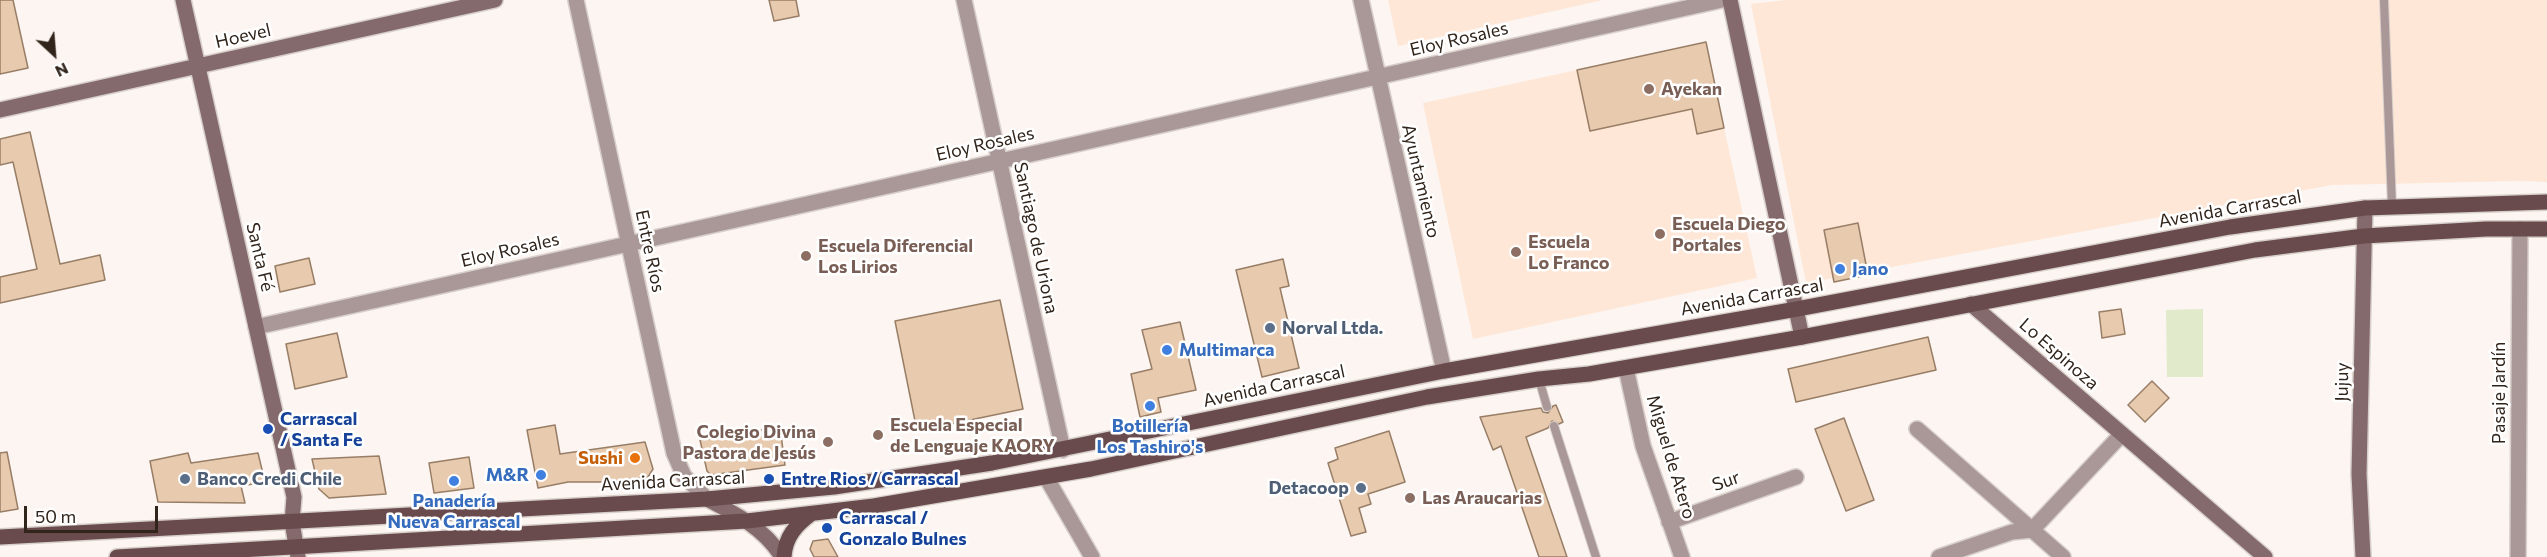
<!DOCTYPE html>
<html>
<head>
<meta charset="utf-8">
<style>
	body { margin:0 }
	#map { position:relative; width:2547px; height:557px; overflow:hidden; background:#fcf5f1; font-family:Commissioner,sans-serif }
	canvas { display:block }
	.north { position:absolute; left:24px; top:24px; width:60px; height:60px; -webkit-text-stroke:4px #fff; paint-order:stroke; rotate:154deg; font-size:16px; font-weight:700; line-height:24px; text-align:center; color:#30241b }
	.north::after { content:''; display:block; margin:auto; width:21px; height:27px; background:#30241b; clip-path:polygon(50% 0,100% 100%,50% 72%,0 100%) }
	.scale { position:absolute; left:24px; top:506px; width:134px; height:27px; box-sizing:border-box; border:3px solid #30241b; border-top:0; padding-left:8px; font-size:18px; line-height:21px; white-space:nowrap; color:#30241b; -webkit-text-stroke:4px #fff; paint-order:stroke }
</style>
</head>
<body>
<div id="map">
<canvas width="2547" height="557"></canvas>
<div class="north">N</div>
<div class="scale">50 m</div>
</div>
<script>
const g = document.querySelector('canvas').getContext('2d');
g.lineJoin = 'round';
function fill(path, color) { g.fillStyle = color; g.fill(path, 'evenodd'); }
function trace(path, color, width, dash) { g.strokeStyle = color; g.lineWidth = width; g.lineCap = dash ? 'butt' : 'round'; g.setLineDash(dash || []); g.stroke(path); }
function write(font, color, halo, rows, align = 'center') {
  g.font = font + ' Commissioner,sans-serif'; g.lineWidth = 5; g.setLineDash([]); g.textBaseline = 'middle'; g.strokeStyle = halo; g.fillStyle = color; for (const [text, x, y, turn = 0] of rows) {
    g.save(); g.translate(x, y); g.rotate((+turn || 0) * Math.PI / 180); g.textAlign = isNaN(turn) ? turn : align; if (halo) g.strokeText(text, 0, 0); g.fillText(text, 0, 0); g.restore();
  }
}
fill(new Path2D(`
	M1388,0h215l-205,46z
	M1786,0h761v182l-28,-1 -187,4 -526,98 -55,-279z
	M1577,70l13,61 102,-22 5,25 27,-6 33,150 -284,61 -50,-236z`), '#fee7d6');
fill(new Path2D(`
	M2203,309v68h-36l-1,-67z`), '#e1eacb');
const building = new Path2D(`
	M0,0h13l15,68 -28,6z
	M769,0h27l3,16 -25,5z
	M1706,42l18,86 -27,6 -5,-25 -102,22 -13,-61z
	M30,132l30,132 40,-9 5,25 -105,23v-26l37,-8 -24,-107 -13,3v-26z
	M1858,223l10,52 -34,7 -10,-52z
	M309,258l6,26 -35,8 -5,-26z
	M1283,259l6,27 -9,2 19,80 -37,9 -26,-107z
	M1000,300l23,109 -106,22 -22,-110z
	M2121,309l4,25 -23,4 -3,-26z
	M1180,322l16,68 -38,8 3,14 -21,5 -9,-43 21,-5 -10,-39z
	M337,333l10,44 -52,12 -9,-45z
	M1928,337l8,33 -140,32 -8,-33z
	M2152,381l17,17 -24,24 -17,-17z
	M1556,405l7,17 -4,2 -7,-3 -4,7 -22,9 41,120h-28l-38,-111 -8,4 -13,-33 61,-9 2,4 5,1 5,-7z
	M1844,418l30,82 -28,11 -31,-82z
	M555,425l5,29 85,-12 8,27 -5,8 -41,5h-39l-30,6 -11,-58z
	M780,427l5,38 -74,10 -4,-4 -7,-31z
	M1389,431l16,51 -37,12 3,10 -12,4 7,24 -15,4 -23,-73 10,-4 -3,-11z
	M7,452l11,57 -18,3v-59z
	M188,453l3,10 67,-10 7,29 -24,4 4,17 -87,-1 -8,-41z
	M379,456l7,38 -57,4 -10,-9 -7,-30z
	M469,457l5,31 -40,5 -5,-30z
	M828,539l10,18h-24l-4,-8 3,-8z`);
fill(building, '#e8caaf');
trace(building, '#987e66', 1.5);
const lane = new Path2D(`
	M2384,0l8,206
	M1539,379l8,28
	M1554,426l42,131`);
const street = new Path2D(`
	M576,0l98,453 10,23 23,23
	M964,0l99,450
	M1361,0l83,371
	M256,327l1466,-327
	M1626,368l17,78 39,111
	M1917,429l146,128
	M1046,477l46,80
	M1669,522l127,-45
	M1939,557l73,-25 20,-2 90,-96
	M2518,557l2,-328`);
const secondary = new Path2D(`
	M183,0l111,497 -2,25 6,35
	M1730,0l72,337
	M0,110l495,-110
	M1971,304l294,253
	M707,499c29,15 57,29 75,58
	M2363,557l-4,-83 6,-266`);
const primary = new Path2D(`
	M0,537l707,-38 127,-12 158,-24 452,-92 353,-62 433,-82 135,-19 182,-6
	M117,557l630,-36 127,-15 217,-37 336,-72 112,-18 50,-5 213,-37 453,-87 109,-14 122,-7h61
	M784,557c1,-20 12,-32 27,-43`);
trace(lane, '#d7cfca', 10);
trace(street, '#d7cfca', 18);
trace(secondary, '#d7cfca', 18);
trace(primary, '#d7cfca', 18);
trace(lane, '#aa9798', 8);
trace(street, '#aa9798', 15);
trace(secondary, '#846a6c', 15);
trace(primary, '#694b4d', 15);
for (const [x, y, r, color] of [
	[1649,89,6,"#8d6e63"],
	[1660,234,6,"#8d6e63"],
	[1516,252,6,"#8d6e63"],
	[806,256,6,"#8d6e63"],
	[1840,269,6,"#3f7fe0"],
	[1270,328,6,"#5c6f8a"],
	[1167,350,6,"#3f7fe0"],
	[1150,406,6,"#3f7fe0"],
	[268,429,6,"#1a4fb4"],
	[878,435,6,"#8d6e63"],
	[828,442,6,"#8d6e63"],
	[635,458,6,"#e8710a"],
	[541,475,6,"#3f7fe0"],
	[185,479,6,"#5c6f8a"],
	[769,479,6,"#1a4fb4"],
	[454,481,6,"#3f7fe0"],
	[1361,488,6,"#5c6f8a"],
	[1410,498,6,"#8d6e63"],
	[827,528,6,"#1a4fb4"]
]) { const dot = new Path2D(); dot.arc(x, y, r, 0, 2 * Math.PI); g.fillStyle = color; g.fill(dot); trace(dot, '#fff', 2); }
write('18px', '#30241b', '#fff', [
	["Hoevel",243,36,-13],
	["Eloy Rosales",1459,39,-13],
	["Eloy Rosales",985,144,-13],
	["Ayuntamiento",1421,181,77],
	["Avenida Carrascal",2230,209,-10],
	["Santiago de Uriona",1036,238,78],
	["Eloy Rosales",510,250,-13],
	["Entre Ríos",650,251,78],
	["Santa Fé",260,257,77],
	["Avenida Carrascal",1752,297,-10],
	["Lo Espinoza",2059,354,41],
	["Jujuy",2342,382,-89],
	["Avenida Carrascal",1274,386,-12],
	["Pasaje Jardín",2499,393,-90],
	["Miguel de Atero",1671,457,73],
	["Avenida Carrascal",673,481,-3],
	["Sur",1726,481,-19]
]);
write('bold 18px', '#785e54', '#fff', [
	["Ayekan",1661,89],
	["Escuela Diego",1672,224],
	["Portales",1672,245],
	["Escuela",1528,242],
	["Lo Franco",1528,263],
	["Escuela Diferencial",818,246],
	["Los Lirios",818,267],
	["Escuela Especial",890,425],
	["de Lenguaje KAORY",890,446],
	["Colegio Divina",816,432,"right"],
	["Pastora de Jesús",816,453,"right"],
	["Las Araucarias",1422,498]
], 'left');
write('bold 18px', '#366cbe', '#fff', [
	["Jano",1852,269],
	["Multimarca",1179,350],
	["Botillería",1150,426,"center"],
	["Los Tashiro's",1150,447,"center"],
	["M&R",529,475,"right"],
	["Panadería",454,501,"center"],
	["Nueva Carrascal",454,522,"center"]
], 'left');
write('bold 18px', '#4e5e75', '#fff', [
	["Norval Ltda.",1282,328],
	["Banco Credi Chile",197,479],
	["Detacoop",1349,488,"right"]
], 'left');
write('bold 18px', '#164399', '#fff', [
	["Carrascal",280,419],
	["/ Santa Fe",280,440],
	["Entre Rios / Carrascal",781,479],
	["Carrascal /",839,518],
	["Gonzalo Bulnes",839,539]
], 'left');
write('bold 18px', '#c56008', '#fff', [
	["Sushi",623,458]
], 'right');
</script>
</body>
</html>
